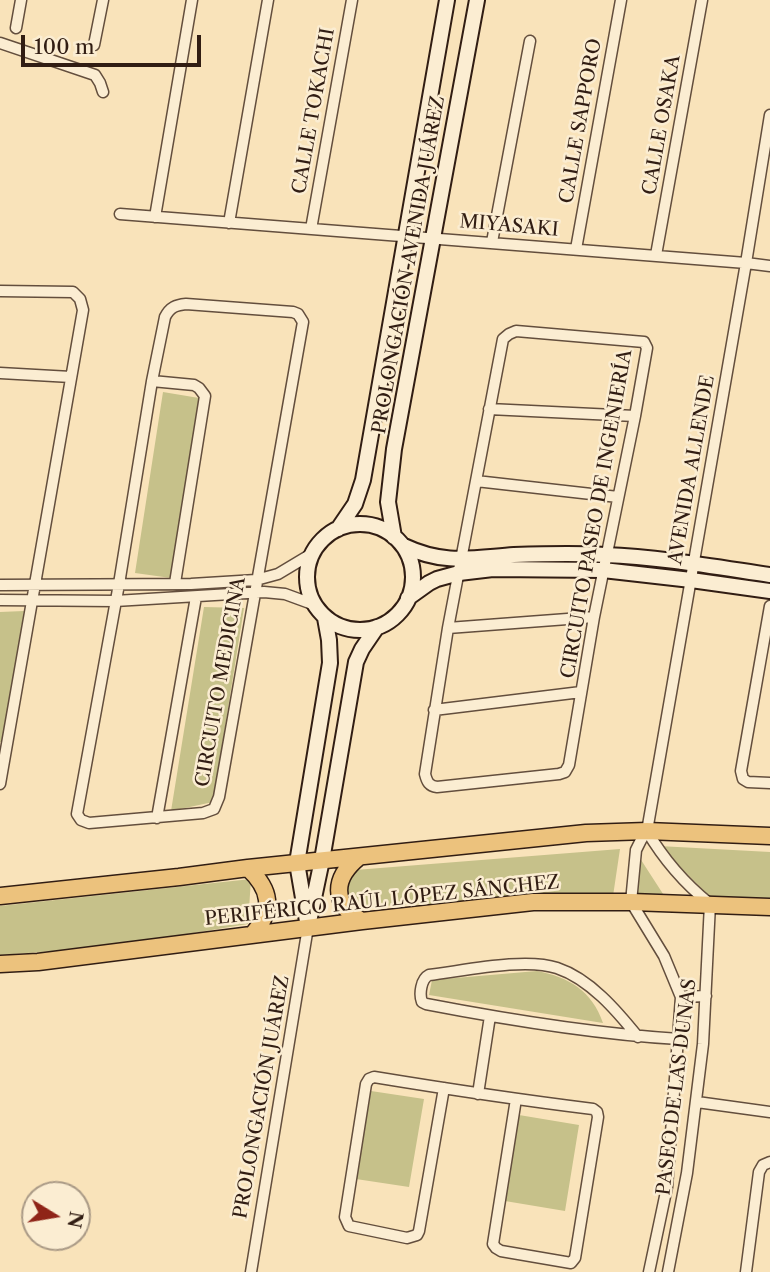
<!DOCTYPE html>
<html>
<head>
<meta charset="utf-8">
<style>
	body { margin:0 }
	#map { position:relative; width:770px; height:1272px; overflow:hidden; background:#f9e3ba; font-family:"Libre Caslon Text",serif }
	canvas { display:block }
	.north { position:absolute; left:21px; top:1181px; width:70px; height:70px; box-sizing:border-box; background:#fbedd2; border:2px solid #aa9a86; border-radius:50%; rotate:101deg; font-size:19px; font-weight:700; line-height:28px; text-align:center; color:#311d13 }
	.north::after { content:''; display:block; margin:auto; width:24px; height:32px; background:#8f2418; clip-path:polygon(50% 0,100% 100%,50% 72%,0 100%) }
	.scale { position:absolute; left:21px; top:35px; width:180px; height:32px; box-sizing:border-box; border:4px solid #311d13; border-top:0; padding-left:9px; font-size:21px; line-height:24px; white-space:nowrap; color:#311d13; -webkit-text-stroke:5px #fbedd2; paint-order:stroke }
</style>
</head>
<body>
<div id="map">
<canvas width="770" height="1272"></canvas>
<div class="north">N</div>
<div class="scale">100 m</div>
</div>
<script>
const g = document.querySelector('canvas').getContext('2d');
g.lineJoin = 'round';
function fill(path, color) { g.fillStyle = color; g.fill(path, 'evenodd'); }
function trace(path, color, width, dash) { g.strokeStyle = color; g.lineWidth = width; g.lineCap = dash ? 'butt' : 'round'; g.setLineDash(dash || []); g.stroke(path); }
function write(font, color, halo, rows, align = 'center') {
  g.font = font + ' "Libre Caslon Text",serif'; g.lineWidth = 5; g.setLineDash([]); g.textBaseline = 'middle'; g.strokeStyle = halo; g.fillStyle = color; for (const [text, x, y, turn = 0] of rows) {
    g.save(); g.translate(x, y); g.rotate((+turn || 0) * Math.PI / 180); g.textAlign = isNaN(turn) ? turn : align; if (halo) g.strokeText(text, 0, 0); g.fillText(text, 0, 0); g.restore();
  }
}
fill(new Path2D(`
	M163,392l36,6 -28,180 -36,-5z
	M204,607l40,1 -31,194 -42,9z
	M24,611l-21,131h-3v-130z
	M659,846l111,6v51l-57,-3z
	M620,849l-7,47 -256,11c-11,-5 -10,-13 -11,-24l9,-13z
	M634,849l31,48 -35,-5z
	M251,879l-3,45 -139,23 -109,8v-49z
	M537,971c32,6 55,20 66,52l-174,-28 3,-15z
	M371,1091l53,8 -15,88 -53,-8z
	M519,1115l60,10 -14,86 -60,-10z`), '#c6c18a');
const street = new Path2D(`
	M16,28l5,-28
	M0,43l95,32 5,8 3,9
	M94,45l9,-45
	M120,214l626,49 24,3
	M155,217l37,-217
	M229,223l39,-223
	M311,229l41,-229
	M492,242l38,-201
	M576,249l45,-249
	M656,255l46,-255
	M0,291l73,1 7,7 3,11 -83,474
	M186,304l107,8 5,2 5,8 -84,475 -5,12 -11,4 -114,10 -8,-3 -4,-6 42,-230 33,-203 13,-64c5,-10 11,-12 21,-13z
	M516,331l128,11 3,6 -12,68 -41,201 -25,148 -4,7 -6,2 -122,13c-8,-1 -10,-5 -12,-13l23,-146 55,-289 6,-5z
	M0,373l71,4
	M152,381l42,4 5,3 6,8 -30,187
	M489,409l146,7
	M476,481l142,16
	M0,585l191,-1 65,-4 22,-6 35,-21
	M0,600l115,1 149,-9 21,2 30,11
	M770,606l-29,165 2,8 5,3 22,1
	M448,628l146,-11
	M434,710l147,-18
	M157,818l39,-221
	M647,831c17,29 37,52 63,73l-7,140 -16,129 -19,99
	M681,997l25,-1
	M638,1037c-21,-26 -48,-58 -81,-69 -32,-11 -94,3 -128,7 -8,4 -10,19 -7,27l4,2c83,16 168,30 253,35
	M444,1088l-25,143 -2,4 -10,3 -58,-12 -4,-9 21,-133 3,-5 5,-2c73,12 146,23 219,32l4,3 1,5 -23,141 -4,5 -70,-12 -5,-3 -3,-4 23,-145
	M478,1094l12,-78
	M697,1102l73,10
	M251,1272l57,-345
	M649,1272l18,-85 14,-190 -17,-41 -33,-54 5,-52 5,-10 6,-9 99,-568 24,-148
	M746,1272l13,-100 4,-7 7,-3`);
const secondary = new Path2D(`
	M307 577a53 53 0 1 1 106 0a53 53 0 1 1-106 0Z
	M338,529l17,-25 8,-24 84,-480
	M394,537l-6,-35 6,-53 83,-449
	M404,546c40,19 68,12 110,9 30,-1 61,-2 91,0 55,2 111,12 165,20
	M408,598l21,-15 8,-4 22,-6 34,-4 110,1 88,10 79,11
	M310,917l12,-57 34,-198 6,-13 15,-22
	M308,927l-11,-64 33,-200 -1,-23 -4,-22`);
const primary = new Path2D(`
	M359,857c-26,21 -28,47 3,64
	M248,868c23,22 26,41 5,66
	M0,896l179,-19 69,-9 338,-35 61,-2 123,5
	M0,964l38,-2 324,-41 171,-19h98l139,5`);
trace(street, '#634e3d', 13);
trace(secondary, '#311d13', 18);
trace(primary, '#311d13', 19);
trace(street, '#fbedd2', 10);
trace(secondary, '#fbedd2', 14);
trace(primary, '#ecc27d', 16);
write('19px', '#311d13', '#fbedd2', [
	["CALLE TOKACHI",314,111,-80],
	["CALLE SAPPORO",581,121,-80],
	["CALLE OSAKA",662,125,-80],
	["MIYASAKI",509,226,5],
	["PROLONGACIÓN AVENIDA JUÁREZ",409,265,-80],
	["AVENIDA ALLENDE",692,470,-80],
	["CIRCUITO PASEO DE INGENIERÍA",597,514,-80],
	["CIRCUITO MEDICINA",221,682,-80],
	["PERIFÉRICO RAÚL LÓPEZ SÁNCHEZ",382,901,-6],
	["PASEO DE LAS DUNAS",677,1087,-83],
	["PROLONGACIÓN JUÁREZ",262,1097,-80]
]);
</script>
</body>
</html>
